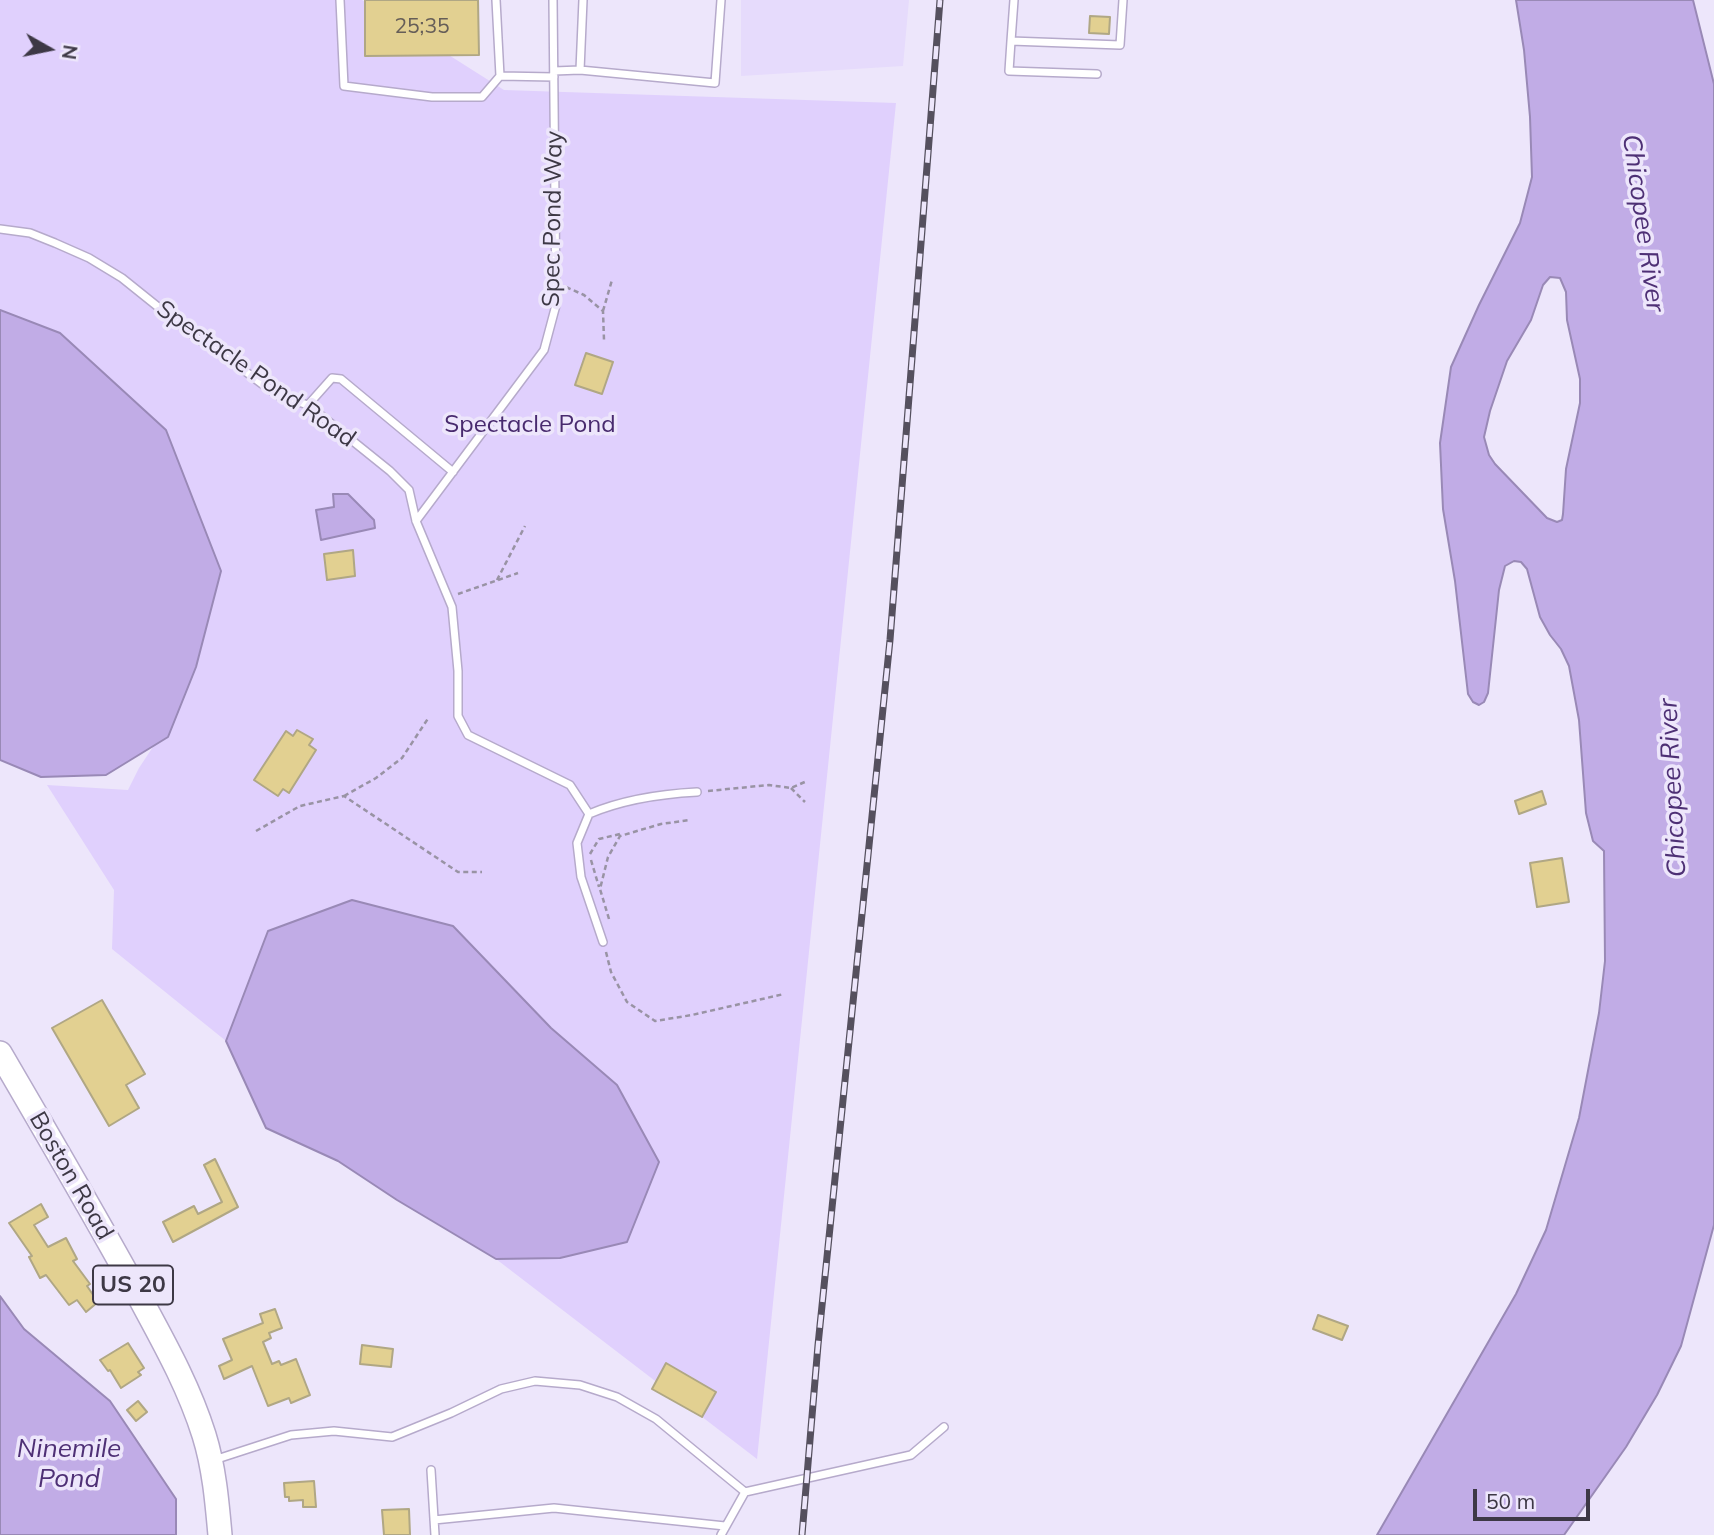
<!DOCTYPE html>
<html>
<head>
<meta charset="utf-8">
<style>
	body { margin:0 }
	#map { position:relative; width:1714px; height:1535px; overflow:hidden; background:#ede6fb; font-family:Mulish,sans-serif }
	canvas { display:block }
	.north { position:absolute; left:14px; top:14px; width:70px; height:70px; -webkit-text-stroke:5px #ede6fb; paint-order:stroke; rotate:99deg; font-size:19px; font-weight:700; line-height:28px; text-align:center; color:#3d3845 }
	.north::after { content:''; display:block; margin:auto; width:24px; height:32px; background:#3d3845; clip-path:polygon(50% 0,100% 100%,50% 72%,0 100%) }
	.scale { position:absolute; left:1473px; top:1489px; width:117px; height:32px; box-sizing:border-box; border:4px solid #3d3845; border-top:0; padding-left:9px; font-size:21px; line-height:24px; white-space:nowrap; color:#3d3845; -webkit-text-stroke:5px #ede6fb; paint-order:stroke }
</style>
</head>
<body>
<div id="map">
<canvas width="1714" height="1535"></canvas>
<div class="north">N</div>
<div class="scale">50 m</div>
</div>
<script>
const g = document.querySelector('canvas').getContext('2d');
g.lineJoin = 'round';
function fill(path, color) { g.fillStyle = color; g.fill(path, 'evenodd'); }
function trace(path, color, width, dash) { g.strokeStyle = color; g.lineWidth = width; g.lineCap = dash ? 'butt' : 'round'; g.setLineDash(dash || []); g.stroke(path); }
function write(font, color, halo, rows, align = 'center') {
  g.font = font + ' Mulish,sans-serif'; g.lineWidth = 7; g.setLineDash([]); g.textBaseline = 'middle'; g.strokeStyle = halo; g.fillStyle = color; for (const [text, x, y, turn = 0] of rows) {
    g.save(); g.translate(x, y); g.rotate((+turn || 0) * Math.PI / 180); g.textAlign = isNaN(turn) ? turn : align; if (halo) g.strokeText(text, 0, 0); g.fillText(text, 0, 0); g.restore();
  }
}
fill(new Path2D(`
	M741,0h168l-6,66 -162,10z`), '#e6dbfc');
fill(new Path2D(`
	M0,0h362l142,90 392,13 -139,1356 -261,-200 131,-17 -33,-177 -43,-37 -282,-97 -43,110 -114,-92 2,-59 -67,-105 81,5 11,-22 41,-62 -14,-276 -85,-78 -81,-35z`), '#e0d0fd');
const water = new Path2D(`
	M1516,0h177l21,84v1141l-33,121 -24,49 -31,52 -62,88h-187l139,-241 30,-64 33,-112 20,-105 6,-52 -1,-110 -11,-10 -7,-28 -7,-93 -10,-54 -8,-17 -11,-14 -10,-18 -13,-48 -6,-7 -7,-1 -9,5 -6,24 -11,103 -4,9 -5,3 -6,-3 -5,-8 -13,-113 -12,-72 -3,-66 11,-76 28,-62 41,-82 12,-46 -2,-60 -6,-67zM1550,277l10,1 6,14 1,28 13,59v24l-14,66 -3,45 -1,6 -5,2 -10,-4 -52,-54 -6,-9 -5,-18 6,-26 17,-50 24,-41 12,-35z
	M0,310l60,23 106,97 55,141 -25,96 -28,70 -62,38 -65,2 -41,-17z
	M333,494h15l26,26 1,8 -54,12 -5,-30 18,-3z
	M352,900l101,26 98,102 66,57 42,77 -32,80 -67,16 -64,1 -99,-59 -59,-39 -72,-33 -40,-87 42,-110z
	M0,1296l24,33 86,72 66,98v36h-176z`);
fill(water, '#c1ace6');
trace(water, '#9989b6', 2);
const building = new Path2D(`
	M365,0h113l1,55 -114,1z
	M1090,16l20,1 -1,17 -20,-1z
	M586,353l27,9 -11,32 -27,-9z
	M353,550l2,26 -28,4 -3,-26z
	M297,730l16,9 -4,6 7,5 -27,43 -6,-4 -5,7 -24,-16 32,-49 7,5z
	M1542,791l4,13 -27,10 -4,-13z
	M1562,858l7,44 -32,5 -7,-44z
	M102,1000l43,74 -19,11 13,23 -30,18 -57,-98z
	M215,1159l23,48 -65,35 -10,-20 31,-16 4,8 24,-12 -18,-37z
	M41,1204l7,13 -14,8 14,22 18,-9 11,21 -4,2 17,23 -3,2 11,16 -12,10 -9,-12 -8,5 -23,-30 -6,3 -11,-21 3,-1 -23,-33z
	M275,1309l7,19 -13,5 2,5 -8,4 9,22 7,-3 2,4 15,-6 14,36 -19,8 -2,-5 -21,8 -16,-40 -28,13 -5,-13 13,-6 -9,-21 40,-16 -3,-9z
	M1318,1315l30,11 -6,14 -29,-11z
	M128,1343l16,25 -6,4 3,3 -20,13 -11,-18 -2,1 -8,-11z
	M362,1345l31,4 -2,18 -31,-3z
	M666,1363l50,29 -14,25 -50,-28z
	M138,1401l9,11 -11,9 -9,-11z
	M314,1481l2,26h-13v-7l-14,1v-4h-4l-1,-14z
	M409,1509l1,26h-26l-2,-25z`);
fill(building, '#e2d091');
trace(building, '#b0a784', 2);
const service = new Path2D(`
	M340,0l4,86 88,11h50l18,-21 -4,-76
	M1014,0l-3,41 109,4 3,-45
	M1011,41l-2,30 88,3
	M580,70l135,13 6,-83
	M554,71l26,-1 3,-70
	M500,76l54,1
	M0,229l30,4 25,10 34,15 33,20 76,61 35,23 29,22 17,12 29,9 82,66 19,19 7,31 36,86 6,64v45l10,19 102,50 19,29
	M308,405l24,-27 9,1 112,93
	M416,521l128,-171 12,-45 -3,-305
	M603,942l-22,-65 -4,-34 12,-29c35,-15 71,-20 108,-22
	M214,1460l77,-25 43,-4 58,6 59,-24 50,-24 34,-8 45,4 37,12 39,22 89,73
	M431,1470l4,65
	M434,1520l120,-12 171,18
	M721,1535l24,-43 166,-37 33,-28`);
const primary = new Path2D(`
	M0,1053c45,77 90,154 133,232 26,49 54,96 71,150 10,32 13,66 16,100`);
trace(service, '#b6aacb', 10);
trace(primary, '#b6aacb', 26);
trace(new Path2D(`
	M566,287l18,8 19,16 1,29
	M603,311l9,-31
	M497,580l28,-54
	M458,594l60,-21
	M791,788l14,14
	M708,791l61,-6 22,3 16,-7
	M344,796l32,-18 26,-20 27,-41
	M256,831l44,-25 44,-10 114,76h24
	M590,854l9,-15 21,-5
	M591,860l8,27
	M609,919l-9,-30 8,-32 12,-21 41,-12 29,-4
	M606,952l5,20 16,30 28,19 37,-6 92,-21`), '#9993a4', 2.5, [5, 3.5]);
trace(service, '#fff', 7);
trace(primary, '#fff', 23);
const rail = new Path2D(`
	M802,1535l16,-190 72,-705 50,-640`);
trace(rail, '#55505e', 7);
trace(rail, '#ede6fb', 4.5, [13]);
write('21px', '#665e58', null, [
	["25;35",422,27]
]);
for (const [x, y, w] of [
	[133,1285,80]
]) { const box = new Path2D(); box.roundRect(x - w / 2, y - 19.5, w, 39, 5); g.fillStyle = '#ede6fb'; g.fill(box); trace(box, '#3d3845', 2); }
write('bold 23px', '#3d3845', null, [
	["US 20",133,1285]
]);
write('24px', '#3d3845', '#ede6fb', [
	["Spec Pond Way",553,219,-89],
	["Spectacle Pond Road",256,374,35],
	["Boston Road",71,1176,60]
]);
write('24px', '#482a6e', '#ede6fb', [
	["Spectacle Pond",530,425]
]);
write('italic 26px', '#4e3075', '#ede6fb', [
	["Chicopee River",1643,223,82],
	["Chicopee River",1673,788,-93],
	["Ninemile",69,1449],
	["Pond",69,1479]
]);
</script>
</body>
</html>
